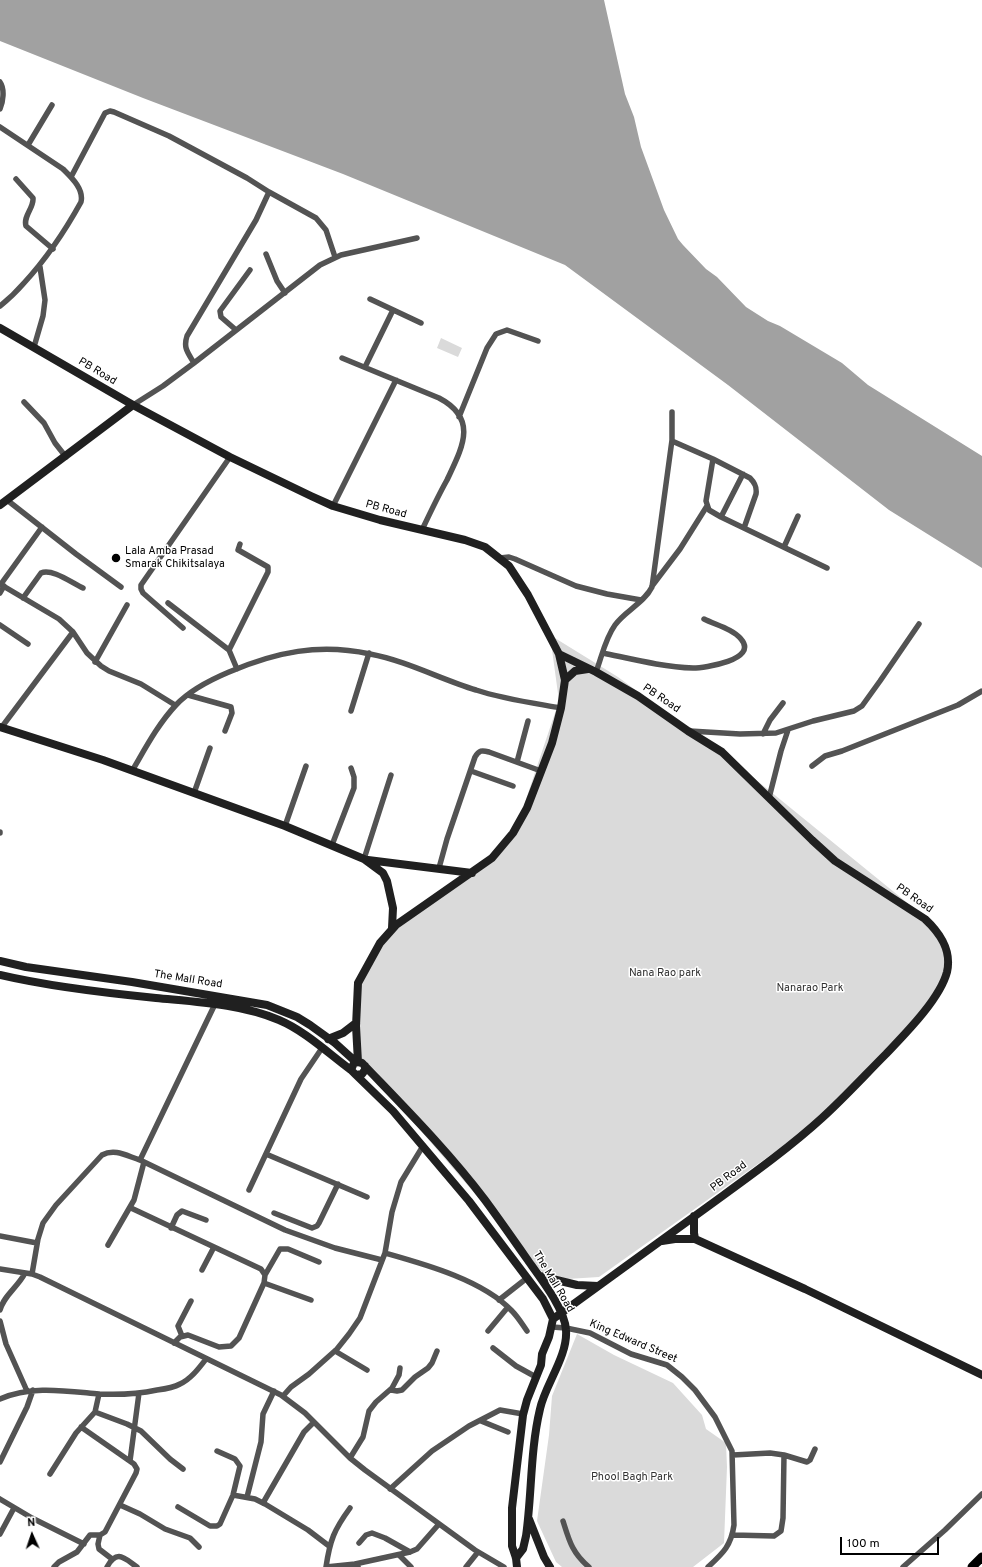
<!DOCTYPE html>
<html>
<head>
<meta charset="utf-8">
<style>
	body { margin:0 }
	#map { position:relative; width:982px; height:1567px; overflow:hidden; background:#fff; font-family:Overpass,sans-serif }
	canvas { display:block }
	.north { position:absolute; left:12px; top:1515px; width:40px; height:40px; -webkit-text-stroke:3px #fff; paint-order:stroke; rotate:357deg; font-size:11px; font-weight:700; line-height:16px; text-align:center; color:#000 }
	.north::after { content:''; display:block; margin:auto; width:14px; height:18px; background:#000; clip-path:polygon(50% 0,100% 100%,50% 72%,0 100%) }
	.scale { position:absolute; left:840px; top:1537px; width:99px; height:18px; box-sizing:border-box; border:2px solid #000; border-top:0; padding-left:5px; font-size:12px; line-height:14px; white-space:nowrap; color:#000; -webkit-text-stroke:3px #fff; paint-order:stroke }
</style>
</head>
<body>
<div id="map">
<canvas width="982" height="1567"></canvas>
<div class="north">N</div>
<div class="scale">100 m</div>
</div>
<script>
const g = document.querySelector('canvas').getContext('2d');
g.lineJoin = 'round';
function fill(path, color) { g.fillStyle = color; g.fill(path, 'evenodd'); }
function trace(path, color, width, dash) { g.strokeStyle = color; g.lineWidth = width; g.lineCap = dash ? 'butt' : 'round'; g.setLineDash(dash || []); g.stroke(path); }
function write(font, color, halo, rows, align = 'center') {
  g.font = font + ' Overpass,sans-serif'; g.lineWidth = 3; g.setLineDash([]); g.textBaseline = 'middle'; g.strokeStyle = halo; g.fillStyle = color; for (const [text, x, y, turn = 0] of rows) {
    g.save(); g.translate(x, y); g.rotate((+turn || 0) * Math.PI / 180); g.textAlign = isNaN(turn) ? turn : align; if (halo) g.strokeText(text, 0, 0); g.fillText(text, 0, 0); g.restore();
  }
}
fill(new Path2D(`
	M441,338l21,10 -4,9 -21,-9z
	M550,635l68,42 126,93 193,157 13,43 -41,63 -85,84 -225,160 -32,2 -25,-7 -181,-211 -4,-38 5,-48 21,-35 110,-83 26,-37 40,-119z
	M577,1334l37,21 59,28 29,32 4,14 20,14 1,24 -3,76 -31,24h-131l-6,-5 -19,-41 12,-86 3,-39z`), '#dadada');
fill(new Path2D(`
	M0,0h604l21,94 9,23 7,30 23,63 14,29 5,6 23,24 11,8 29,30 22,14 12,5 62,37 26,22 114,71v112l-93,-58 -161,-125 -163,-120 -222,-91 -200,-76 -143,-57z`), '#a1a1a1');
trace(new Path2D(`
	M0,82c5,7 3,20 0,27
	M0,127l63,42c9,9 21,20 18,33 -16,29 -34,56 -57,81 -7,8 -15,16 -24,23
	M28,145l24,-40
	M71,177l34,-64 5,-2 4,1 55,24 78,42 22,14 47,26 10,12 9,27
	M16,179l17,19c1,10 -10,18 -7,28l27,23
	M266,254l11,27 8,12
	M370,299l51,24
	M236,330l-15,-13 -1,-6 30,-41
	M34,347l9,-31 2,-16 -5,-33
	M342,358l97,40c40,21 23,50 8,82 -9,16 -17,33 -25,50
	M194,363c-6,-10 -11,-15 -7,-27l69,-116 13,-28
	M365,367l28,-57
	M24,402l20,21 11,20 11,14
	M133,405l30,-19 31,-23 126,-98 21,-10 76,-17
	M459,417l28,-69 9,-14 11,-4 31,11
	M672,441l41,18 37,19c5,5 7,9 6,16l-12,34
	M713,459l-7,42 3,9 12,7 106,51
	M7,500l69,54 45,33
	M333,506l63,-126
	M721,517l22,-43
	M784,547l14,-31
	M500,558l9,-1 6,2 61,27 31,8 34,6
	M0,584l59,35 14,13 -72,96
	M1,584l41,-57
	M652,586l28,-37 27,-43
	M0,593l4,-7
	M23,598l18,-25c11,-5 31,10 42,15
	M168,603l61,47
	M0,625l28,19
	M183,628l-40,-35 -2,-4v-4l89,-128
	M73,632l14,21 14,13 8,5 32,13 34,21
	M603,653c29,6 60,14 90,15 11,0 66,-8 48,-29 -8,-10 -25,-14 -37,-20
	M95,662l32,-57
	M237,669l-8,-19 39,-78v-5l-28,-16 -2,-1 2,-6
	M596,672c6,-16 9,-33 19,-47 10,-14 29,-22 37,-38l20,-147v-28
	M188,695l43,12 1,6 -7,18
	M351,711l18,-58
	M690,731l50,3 36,-1 37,-12 41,-10 8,-5 18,-25 39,-57
	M763,734l7,-14 13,-17
	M517,762l11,-41
	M812,766l13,-10 17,-5 116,-46 24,-14
	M132,771c13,-22 26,-47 44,-66 14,-15 34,-25 53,-33 47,-20 90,-29 141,-18 37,7 70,25 106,36 27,9 57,13 85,18
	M471,771l42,15
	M194,793l16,-45
	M769,798l12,-47 7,-21
	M285,826l21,-60
	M0,833v-1
	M332,845l22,-57v-11l-3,-9
	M364,859l27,-84
	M439,868l8,-29 28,-82c4,-7 7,-7 14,-5l52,19
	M266,1154l101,43
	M140,1160l76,-158
	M249,1190l52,-111 21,-31
	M131,1208l130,61 4,6 -1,8 -25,55 -8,8 -12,1 -31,-12 -8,2 -6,6
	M274,1213l38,15 5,-2 2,-3 19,-39
	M171,1228l6,-13 5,-4 24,9
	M0,1236l37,7
	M108,1245l26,-45 10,-38
	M385,1253c39,11 98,27 127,58 6,6 10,13 15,20
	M0,1269l32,5 8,3 241,118 24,18 45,45 15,12 110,80 29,17
	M202,1270l12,-23
	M32,1274l6,-35 5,-16 13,-18 46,-50c13,-7 25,1 38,5l145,70 50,18 47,12
	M265,1275l15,-26h8l31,13
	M264,1283l47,17
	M499,1300l28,-22
	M0,1310c4,-15 18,-23 25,-37
	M0,1321l6,23 21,47
	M552,1327l14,1 24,5 41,21 36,11 15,12 13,13 20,27 17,34 2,74c-3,21 -11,28 -26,42
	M488,1331l20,-24
	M182,1336l-4,-10 13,-25
	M493,1348l23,18 20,11
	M335,1351l32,19
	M391,1390l6,1 5,-1 13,-13 13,-9 4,-5 5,-12
	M283,1396l8,-9 18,-13 28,-25 12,-15 11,-16 25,-65 7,-41 9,-30 22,-36
	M0,1399c31,-14 66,-8 99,-5 19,1 39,0 58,-4 8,-1 16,-2 23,-6 11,-5 19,-16 26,-25
	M95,1412l32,12 14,7 29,28 13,10
	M481,1421l27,11
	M733,1455l37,-2 14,2 23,7 3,-2 5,-11
	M350,1458l13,-21 6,-26 7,-9 16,-14 7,-13 1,-7
	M130,1461l9,-68
	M0,1462l27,-55 6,-17
	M50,1474l26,-41 19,-21 4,-18
	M390,1489l42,-38 37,-25 31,-16 23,4
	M233,1495l22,4 10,5 43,26 21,16
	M247,1497l14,-55 2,-28 11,-23
	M0,1499l32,19 52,26
	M263,1503l41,-71 10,-10
	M120,1505l20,9 25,15 25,9 9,9
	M178,1507l32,19h7l3,-2 13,-29 7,-29 -5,-7 -18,-8
	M350,1508c-16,22 -20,32 -24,59l29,-3
	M563,1521c6,19 9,32 26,46
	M0,1534l14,-26
	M100,1535l-2,9 1,5 13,10
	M733,1535l41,1 7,-5 2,-13 1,-63
	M359,1543l7,-8 6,-2 13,5 25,14
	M399,1555l12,12
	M54,1567l5,-5 18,-10 13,-17h10l5,-3 31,-59 1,-4 -3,-5 -53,-37
	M107,1567c10,-18 17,-9 30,0
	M358,1567l-3,-3 55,-12 7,-3 22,-25
	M466,1567l12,-15
	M903,1567l42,-37 37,-36`), '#535353', 5.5);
trace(new Path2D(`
	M0,328l133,77 97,52 81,39 22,10 47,14 85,20 20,7 24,19 19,29 31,59 37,18 42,24 50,35 34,21 90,88 23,21 90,58c15,14 27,31 22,53 -7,27 -42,62 -61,82 -21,21 -42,44 -64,64 -34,31 -75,60 -112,87 -52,38 -104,76 -157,114
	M0,505l133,-100
	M565,680l10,-9 13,-2
	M0,727l103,33 182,66 79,33 19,14 4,8 6,27 -1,20
	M368,860l104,13
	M0,961l26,6 106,15 135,23 30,12 13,8 25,18 21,19
	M0,975c51,12 104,18 156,23 41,4 85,6 123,22 26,11 49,33 72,50l5,5 6,-1 3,-4v-4
	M328,1039l15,-6 13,-10
	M358,1062l-2,-36 2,-43 22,-40 16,-18 96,-67 21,-25 14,-25 25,-65 9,-35 4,-28 -6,-26
	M351,1070l3,-7 4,-1 4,1c42,44 86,88 123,137 14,19 28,39 42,59 12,17 38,50 39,71 2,26 -21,55 -26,79 -10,42 -8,85 -14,127l-3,13 -7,9
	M356,1075l37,36 76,90 74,98 10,20 -4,18 -7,17 -1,11 -14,35 -4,15 -11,93v38l4,12 1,9
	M694,1216v17l1,6
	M662,1241l13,-2h20l110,50 177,86
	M540,1276l37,9 21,1
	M529,1519l15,38 6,10`), '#202020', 8);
trace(new Path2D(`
	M972,1567l10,-10`), '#000', 9);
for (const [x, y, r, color] of [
	[116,558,5,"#000"]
]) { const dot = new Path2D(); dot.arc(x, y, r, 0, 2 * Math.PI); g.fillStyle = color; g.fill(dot); trace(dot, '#fff', 1.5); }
write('11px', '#000', '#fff', [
	["PB Road",97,372,31],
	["PB Road",386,510,15],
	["PB Road",661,699,34],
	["PB Road",914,899,35],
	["The Mall Road",188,980,9],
	["PB Road",729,1177,-37],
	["The Mall Road",553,1282,59],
	["King Edward Street",633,1342,23]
]);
write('11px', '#000', '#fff', [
	["Lala Amba Prasad",125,552],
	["Smarak Chikitsalaya",125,565]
], 'left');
write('11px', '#313131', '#fff', [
	["Nana Rao park",665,974],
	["Nanarao Park",810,989],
	["Phool Bagh Park",632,1478]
]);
</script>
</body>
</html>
